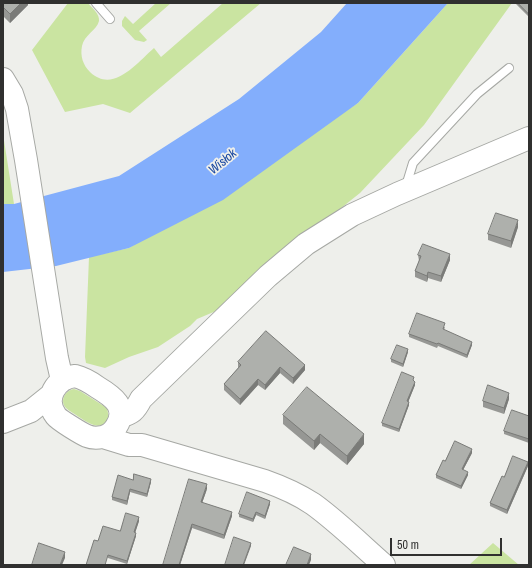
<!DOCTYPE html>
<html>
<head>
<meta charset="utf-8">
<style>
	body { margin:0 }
	#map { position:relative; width:532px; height:568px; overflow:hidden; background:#eeefeb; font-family:"Archivo Narrow",sans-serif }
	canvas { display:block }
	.frame { position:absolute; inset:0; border:4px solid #30302f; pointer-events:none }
	.scale { position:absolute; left:390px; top:538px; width:112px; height:18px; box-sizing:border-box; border:2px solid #30302f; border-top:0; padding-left:5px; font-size:12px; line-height:14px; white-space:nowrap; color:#30302f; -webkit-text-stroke:3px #eeefeb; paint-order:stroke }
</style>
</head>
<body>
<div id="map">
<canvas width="532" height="568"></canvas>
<div class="frame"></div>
<div class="scale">50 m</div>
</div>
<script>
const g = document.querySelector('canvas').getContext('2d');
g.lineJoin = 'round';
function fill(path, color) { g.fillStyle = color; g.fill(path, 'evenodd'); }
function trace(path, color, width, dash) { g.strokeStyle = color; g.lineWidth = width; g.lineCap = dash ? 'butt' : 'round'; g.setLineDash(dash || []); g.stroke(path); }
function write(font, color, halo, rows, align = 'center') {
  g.font = font + ' "Archivo Narrow",sans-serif'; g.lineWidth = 3.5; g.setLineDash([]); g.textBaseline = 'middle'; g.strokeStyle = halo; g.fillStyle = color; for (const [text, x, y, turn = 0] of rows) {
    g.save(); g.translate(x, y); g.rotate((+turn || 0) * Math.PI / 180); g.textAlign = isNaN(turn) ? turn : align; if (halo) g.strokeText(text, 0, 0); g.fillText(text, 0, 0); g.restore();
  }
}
fill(new Path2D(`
	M68,3h20c4,5 12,11 11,18 -2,9 -15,14 -17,25 -2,10 1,19 8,26 23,22 47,-9 64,-24l7,9 62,-54h38l-131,110 -27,-9 -38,8 -33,-62z
	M156,3h15l-32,28 8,9 -3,2 -9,-2 -13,-14v-5l3,-5 8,8z
	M448,3h64l-88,122 -64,68 -29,23 -94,80 -21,15 -19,8 -7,7 -32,21 -29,10 -24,11 -19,-5 -1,-6 4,-100 40,-9 229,-145z
	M3,134l11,70h-11z
	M74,389l6,2 27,17c1,4 2,9 0,12 -7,12 -20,2 -28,-3 -4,-3 -10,-6 -13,-9 -7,-8 0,-18 8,-19z
	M493,543l26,22h-50z`), '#cae4a1');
fill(new Path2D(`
	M347,3h101l-90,100 -135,97 -94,48 -73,18 -53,6v-68h11l105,-28 120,-77 82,-67z`), '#83aefc');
const lane = new Path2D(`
	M96,3l14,16
	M406,186l7,-23 64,-69 32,-26`);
const secondary = new Path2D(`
	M3,79l9,15 5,15 9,51 31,198 5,22
	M75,376c8,2 15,6 22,11 15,9 32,20 19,40 -3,5 -8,9 -14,10 -5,1 -10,1 -15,-1 -5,-2 -28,-16 -31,-20 -13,-17 0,-38 19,-40z
	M120,417c12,-4 15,-6 21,-18l127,-123 38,-32 46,-29 45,-21 132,-56
	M3,422l28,-11 20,-16
	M103,437l26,8h13l123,36c17,6 33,13 48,23 25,18 48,41 71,61`);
trace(lane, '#a6a8a4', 10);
trace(secondary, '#a6a8a4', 24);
trace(lane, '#fff', 8);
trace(secondary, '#fff', 22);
fill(new Path2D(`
	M3,3h25v2l-18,18 -7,-7z
	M516,3h13v14l-13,-13z
	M518,227l-7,21 -23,-8v-6z
	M418,255l32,5 -9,22 -13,-4 -1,4 -12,-5v-6l4,-10z
	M445,327l-1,3 28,15 -5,13 -29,-12 -1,2 -28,-11v-3z
	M266,331l39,39 -12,14 -13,-11 -15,17 -7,-5 -18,20 -16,-15v-6l14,-16v-6z
	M408,352l-5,15 -12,-5v-3z
	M414,380v1l1,4 -7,17 1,3 -10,27 -17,-6v-3z
	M509,399l-5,15 -21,-7v-6z
	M283,415l81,29 -17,21 -27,-22 -6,7 -31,-26z
	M529,416v27l-25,-9v-3z
	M472,453l-9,17 5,5 -7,14 -25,-11v-3l9,-14z
	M528,466l-21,48 -17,-8v-3l14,-26z
	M133,480l18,2 -4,15 -17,-5 -3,13 -15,-5v-3z
	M207,489l-5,14 30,13 -8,23 -32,-11 -12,37h-17z
	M270,504l-5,15 -9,-4 -3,7 -14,-5v-3z
	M139,521l-4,12 1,3 -9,28 -19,-6 -10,-17 22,-10z`), '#969794');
fill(new Path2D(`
	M21,3h7v2l-18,18v-9z
	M518,220v7l-7,21v-7z
	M450,254v6l-9,22v-6z
	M428,272v6l-1,4v-6z
	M472,342v3l-5,13v-3z
	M408,349v3l-5,15v-3z
	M305,365v5l-12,14v-6z
	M280,367v6l-15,17v-5z
	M258,379v6l-18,20v-6z
	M415,382v3l-8,20v-4z
	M509,393v6l-5,15v-6z
	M409,402v3l-10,27v-3z
	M320,434v9l-6,7v-9z
	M364,434v10l-17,21v-9z
	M472,449v4l-10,19v-3z
	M528,462v4l-21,48v-4z
	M468,472v3l-7,14v-3z
	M151,479v3l-4,15v-3z
	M207,484v5l-6,17v-4z
	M130,489v3l-3,13v-4z
	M270,501v3l-5,15v-3z
	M232,512v4l-8,23v-4z
	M256,512v3l-3,7v-3z
	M139,517v4l-5,15v-4z
	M192,524v4l-12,37h-1z
	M136,533v3l-9,28v-3z
	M251,543v3l-7,19h-1z
	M65,552v6l-3,7h-2z
	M311,554v6l-2,5h-2z`), '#7a7b78');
const building = new Path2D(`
	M3,3h18l-11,11 -7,-7z
	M518,3h11v11z
	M496,213l22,7 -7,21 -23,-7z
	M423,244l27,10 -9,22 -13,-4 -1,4 -12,-5 6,-15 -3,-1z
	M417,313l28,10 -2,6 29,13 -5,13 -29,-12 -1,1 -28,-10z
	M266,331l39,34 -12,13 -13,-11 -15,18 -7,-6 -18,20 -16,-15 17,-19 -3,-3z
	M397,345l11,4 -5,15 -12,-5z
	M402,372l12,5 -1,3 2,2 -8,19 2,1 -10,27 -17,-6z
	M488,385l21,8 -5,15 -21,-7z
	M307,387l57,47 -17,22 -27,-22 -6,7 -31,-26z
	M512,410l17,6v23l-25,-8z
	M455,441l17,8 -10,20 6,3 -7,14 -25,-11 7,-15 2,1z
	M513,456l15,6 -21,48 -17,-7 12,-27 2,1z
	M134,474l17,5 -4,15 -17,-5 -3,12 -15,-4 6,-22 15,5z
	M189,479l18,5 -6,18 31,10 -8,23 -32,-11 -13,41h-16z
	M247,492l23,9 -5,15 -9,-4 -3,7 -14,-5z
	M126,513l13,4 -5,15 2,1 -9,28 -19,-6 -3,10h-19l8,-25 4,1 5,-15 17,5z
	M234,537l17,6 -8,22h-18z
	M39,543l26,9 -5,13h-28z
	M294,547l17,7 -4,11h-21z`);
fill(building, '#aeb0ac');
trace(building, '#7a7b78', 1);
write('italic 13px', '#1a48a1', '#eeefeb', [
	["Wisłok",223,162,-40]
]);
</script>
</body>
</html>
